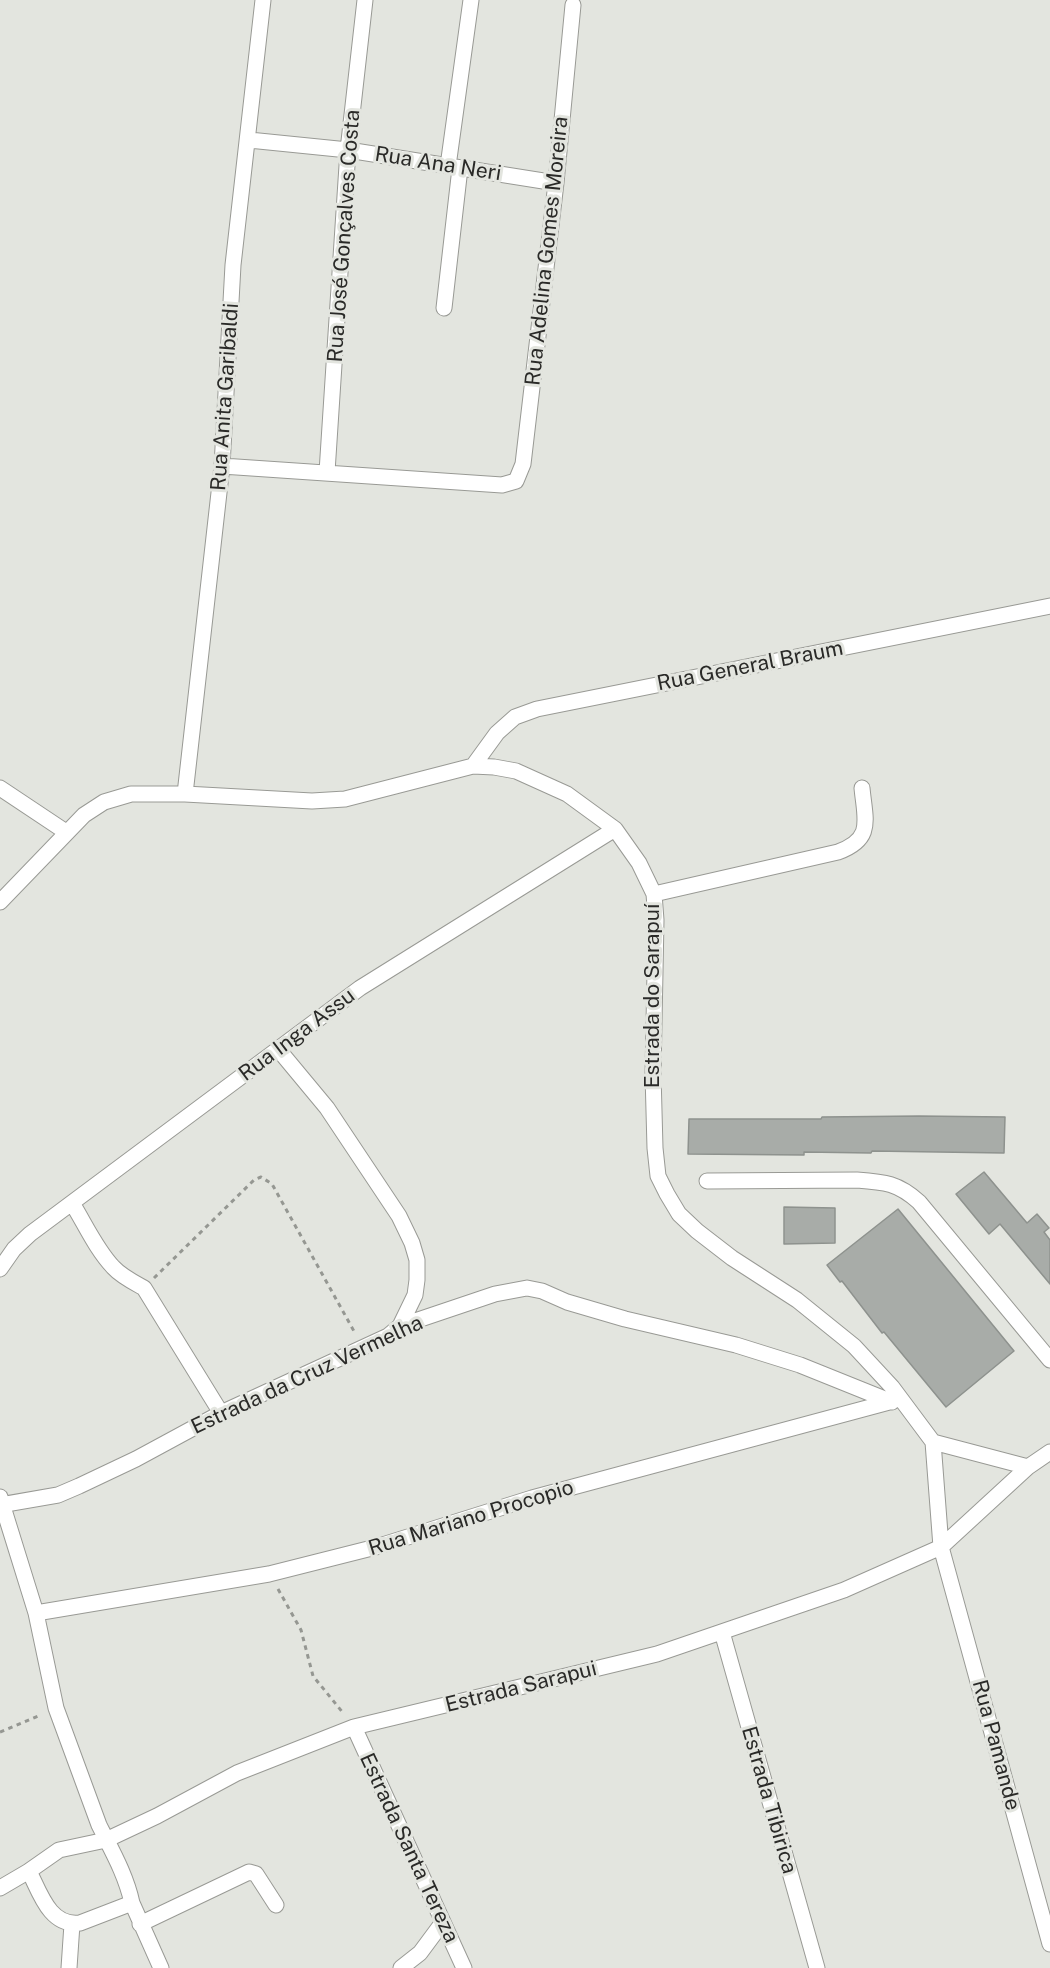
<!DOCTYPE html>
<html>
<head>
<meta charset="utf-8">
<style>
	body { margin:0 }
	canvas { display:block; background:#e3e5df }
</style>
</head>
<body>
<canvas width="1050" height="1968"></canvas>
<script>
const g = document.querySelector('canvas').getContext('2d');
g.lineJoin = 'round';
function fill(path, color) { g.fillStyle = color; g.fill(path, 'evenodd'); }
function trace(path, color, width, dash) { g.strokeStyle = color; g.lineWidth = width; g.lineCap = dash ? 'butt' : 'round'; g.setLineDash(dash || []); g.stroke(path); }
function write(font, color, halo, rows, align = 'center') {
  g.font = font + ' "Public Sans",sans-serif'; g.lineWidth = 6; g.setLineDash([]); g.textBaseline = 'middle'; g.strokeStyle = halo; g.fillStyle = color; for (const [text, x, y, turn = 0] of rows) {
    g.save(); g.translate(x, y); g.rotate((+turn || 0) * Math.PI / 180); g.textAlign = isNaN(turn) ? turn : align; if (halo) g.strokeText(text, 0, 0); g.fillText(text, 0, 0); g.restore();
  }
}
const building = new Path2D(`
	M919,1116l86,1 -1,36 -132,-2 -1,2 -67,-1v3l-116,-1 1,-35h132l1,-2z
	M984,1172l43,51 10,-9 12,14 -5,4 6,8v44l-50,-60 -11,10 -33,-40z
	M784,1207l51,1v35l-51,1z
	M898,1209l116,142 -68,56 -62,-75 -2,1 -40,-52 -2,1 -13,-17z`);
fill(building, '#a8aca8');
trace(building, '#8e928e', 1.5);
const minor = new Path2D(`
	M249,140l99,10 208,33
	M448,166l23,-166
	M444,308l16,-140
	M222,466l280,19 14,-4 7,-17 33,-281 17,-178
	M327,472l21,-322 17,-150
	M473,766l24,-33 18,-16 22,-8 513,-103
	M0,788l66,44
	M185,794l37,-328 11,-201 30,-265
	M654,894l184,-42c36,-13 27,-32 24,-64
	M0,902l84,-87 20,-13 27,-8h54l127,7 33,-2 128,-33 21,1 22,4 51,23 48,35 24,34 15,31 2,26 -3,154 2,74 3,28 9,18 12,20 18,17 35,27 65,42 57,46 38,41 41,55 8,105 109,397
	M278,1049l49,59 72,108 13,27 5,17v20l-2,15 -15,31
	M707,1181l150,-1c28,2 41,3 62,22l131,158
	M72,1203c13,21 24,46 41,64 8,9 20,15 31,21l77,125
	M0,1269l14,-20 16,-15 330,-246 255,-159
	M933,1442l95,25
	M0,1497l36,116 20,95 43,117c13,26 27,50 33,78l-52,20c-30,4 -40,-30 -51,-52l30,-21 47,-10 51,-24 80,-43 117,-46 303,-73 187,-64 97,-43 87,-80 22,-15
	M0,1505l58,-10 21,-9 57,-27 85,-46 167,-77 12,-10 95,-32 32,-6 15,3 25,11 58,17 111,26 64,20 92,37
	M36,1613l233,-39 107,-27 156,-49 361,-97
	M722,1632l95,336
	M354,1727l110,241
	M0,1888l29,-17
	M132,1903l29,65
	M140,1924l109,-52 7,2 20,31
	M69,1968l3,-44
	M401,1968l19,-15 23,-31`);
trace(minor, '#999a95', 17);
trace(new Path2D(`
	M154,1278l100,-98 7,-3 11,7 83,149
	M278,1589l23,41 12,46 31,38
	M0,1732l41,-17`), '#959792', 3, [4.5, 4.5]);
trace(minor, '#fff', 15);
write('21px', '#2a2a28', '#e3e5df', [
	["Rua Ana Neri",438,164,9],
	["Rua José Gonçalves Costa",344,236,-86],
	["Rua Adelina Gomes Moreira",547,251,-84],
	["Rua Anita Garibaldi",225,397,-86],
	["Rua General Braum",750,666,-11],
	["Estrada do Sarapuí",653,996,-90],
	["Rua Inga Assu",297,1035,-37],
	["Estrada da Cruz Vermelha",307,1375,-25],
	["Rua Mariano Procopio",471,1518,-17],
	["Estrada Sarapui",521,1687,-14],
	["Rua Pamande",996,1745,75],
	["Estrada Tibirica",769,1800,74],
	["Estrada Santa Tereza",409,1848,65]
]);
</script>
</body>
</html>
